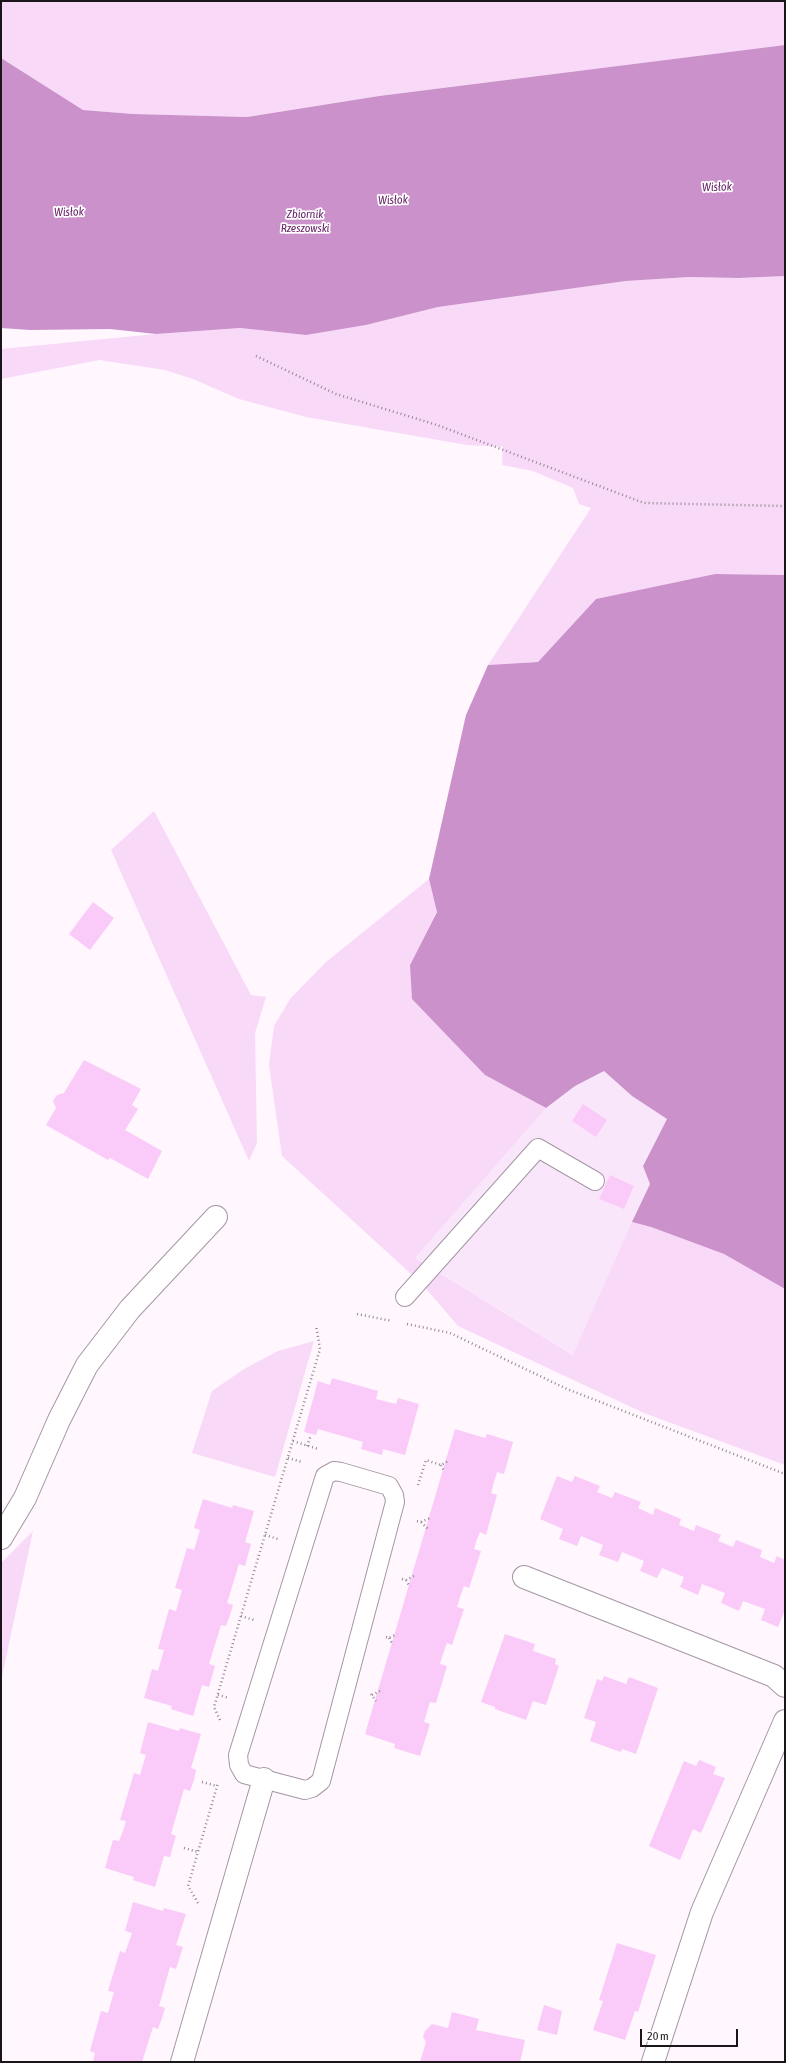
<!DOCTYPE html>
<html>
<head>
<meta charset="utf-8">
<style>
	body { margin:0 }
	#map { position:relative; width:786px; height:2063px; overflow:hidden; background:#fff6fe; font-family:"Asap Condensed",sans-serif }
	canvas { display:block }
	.frame { position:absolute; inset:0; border:2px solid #1a1519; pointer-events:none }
	.scale { position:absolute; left:640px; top:2029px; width:98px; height:18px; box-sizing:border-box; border:2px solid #1a1519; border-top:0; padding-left:5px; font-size:12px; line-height:14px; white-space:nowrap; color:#1a1519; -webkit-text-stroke:3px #fff; paint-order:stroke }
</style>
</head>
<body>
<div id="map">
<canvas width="786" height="2063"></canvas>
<div class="frame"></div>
<div class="scale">20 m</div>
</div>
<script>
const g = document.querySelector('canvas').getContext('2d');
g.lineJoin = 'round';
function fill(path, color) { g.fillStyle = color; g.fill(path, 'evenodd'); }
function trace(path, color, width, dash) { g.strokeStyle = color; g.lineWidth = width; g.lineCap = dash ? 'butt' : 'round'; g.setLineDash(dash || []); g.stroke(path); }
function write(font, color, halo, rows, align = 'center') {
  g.font = font + ' "Asap Condensed",sans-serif'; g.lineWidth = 3.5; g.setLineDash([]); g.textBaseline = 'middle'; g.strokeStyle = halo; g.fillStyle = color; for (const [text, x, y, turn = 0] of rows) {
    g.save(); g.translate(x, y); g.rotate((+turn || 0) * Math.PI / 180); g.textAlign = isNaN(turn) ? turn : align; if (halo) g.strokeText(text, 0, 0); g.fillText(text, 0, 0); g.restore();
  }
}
fill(new Path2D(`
	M604,1071l28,25 35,23 -24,46 7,19 -76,171 -159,-97 131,-150 29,-22z`), '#fae6fa');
fill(new Path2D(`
	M1,1h784v44l-406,51 -132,21 -114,-3 -50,-4 -82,-52z
	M785,276v299l-70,-1 -119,25 -58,63 -50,3 103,-157 -12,-4 -6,-16 -40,-17 -31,-6 1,-18 -36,-2 -161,-28 -67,-18 -46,-20 -28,-9 -66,-10 -98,19v-30l155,-15 84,-6 66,7 60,-10 72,-18 188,-26 63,-4 50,1z
	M154,811l97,184 15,2 -11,36 2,110 -8,18 -138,-311z
	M429,879l8,32 -27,54 75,110 61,33 -131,150 158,97 59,-133 19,5 73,27 61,35v176l-141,-52 -186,-87 -36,-42 -140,-128 -13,-91 5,-39 16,-27 36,-37z
	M314,1341l-39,136 -83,-24 20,-62 32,-22 34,-18z
	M33,1531l-32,150v-118z`), '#f9d9f8');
fill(new Path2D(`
	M785,45v231l-46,2 -50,-1 -63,4 -188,26 -72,18 -60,10 -66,-7 -84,6 -46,-5 -80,1 -29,-2v-270l82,52 50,4 114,3 132,-21z
	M715,574l70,1v714l-61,-35 -73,-27 -19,-5 18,-38 -7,-18 24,-47 -35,-23 -28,-25 -29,15 -29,22 -61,-33 -73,-76 -2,-34 27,-53 -8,-33 37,-164 22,-50 50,-3 58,-63z`), '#cb91ca');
fill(new Path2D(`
	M93,902l21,16 -24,32 -21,-16z
	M84,1060l57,29 -9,16 6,4 -13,21 37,21 -14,28 -38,-21 -2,2 -62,-35 10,-17 -3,-7 4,-6 7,-2z
	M583,1104l24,16 -11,17 -24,-16z
	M610,1175l24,11 -10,23 -25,-10z
	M332,1378l46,13 -2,8 20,5 2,-6 21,6 -14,51 -22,-6 -1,6 -21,-6 2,-7 -45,-13 -2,6 -12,-3 14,-51 12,4z
	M455,1429l30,9 2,-4 26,8 -9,32 -7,-2 -3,10 -3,11 6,2 -11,40 -6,-3 -3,7 -3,10 7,2 -12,37 -5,-2 -4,11 -3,10 7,2 -12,36 -5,-2 -4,11 -3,10 7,2 -11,37 -6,-1 -6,20 6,2 -10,32 -26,-8 1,-4 -30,-10z
	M557,1476l15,6 3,-6 25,10 -3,6 15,6 3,-6 26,10 -3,6 15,7 2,-7 26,11 -2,6 15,6 2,-6 25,10 -3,6 15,6 3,-7 26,10 -2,7 14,6 3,-7 8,4v50l-7,17 -17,-7 4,-11 -22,-8 -4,10 -18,-8 4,-10 -23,-9 -4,11 -18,-8 4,-10 -22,-9 -5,10 -17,-7 4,-10 -22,-9 -4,10 -19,-7 4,-10 -22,-9 -4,10 -18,-7 4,-10 -23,-10z
	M203,1499l29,9 1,-3 21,6 -9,31 6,2 -6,22 -6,-2 -12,39 6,2 -3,10 -4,11 -5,-1 -12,39 6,2 -6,21 -7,-2 -9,31 -22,-7 1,-3 -28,-8 8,-29 6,2 6,-21 -6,-1 11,-40 7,2 6,-21 -7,-2 12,-40 7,2 6,-20 -6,-2z
	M505,1634l30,10 -2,7 23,8 -1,5 4,2 -13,39 -13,-4 -7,19 -31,-11v-2l-14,-5z
	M604,1676l22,8 3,-7 29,11 -22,66 -14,-5 -1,3 -31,-11 6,-19 -12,-4 13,-39 5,2z
	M148,1722l31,9 1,-3 21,6 -10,34 5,2 -2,10 -4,11 -6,-2 -13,45 5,2 -3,10 -3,11 -6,-1 -9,31 -22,-7 1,-3 -29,-9 8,-28 6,1 4,-10 3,-10 -6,-1 14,-47 6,2 6,-20 -6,-2z
	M699,1760l17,7 -3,7 12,4 -24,55 -8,-4 -13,31 -31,-14 35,-85 12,5z
	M133,1902l30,9 1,-3 22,6 -10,31 7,2 -7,22 -6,-2 -11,39 6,2 -3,10 -4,11 -5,-2 -11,35h-49l2,-9 -5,-2 11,-40 7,2 6,-21 -6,-1 12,-40 5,2 7,-20 -7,-2z
	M617,1943l39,12 -18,57 -3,-1 -10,29 -32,-10 10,-29 -4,-1z
	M544,2005l18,6 -5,24 -20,-5z
	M452,2012l27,7 -3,11 49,10 -5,22h-100l6,-20 -3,-5 2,-6 7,-7 16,4z`), '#facaf8');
const service = new Path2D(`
	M405,1297l133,-149 57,33
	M334,1471l7,1 48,14 5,9 1,7 -74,279 -9,7 -7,2 -61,-16 -5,-9 -1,-10 87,-279z`);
const minor = new Path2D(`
	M1,1538l24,-40 34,-78 28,-55 43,-56 86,-92
	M524,1577l250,99 11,10
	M182,2062l82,-283
	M653,2062l49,-150 83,-191`);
trace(service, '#a497a4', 20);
trace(minor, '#a497a4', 24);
trace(new Path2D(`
	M256,356l80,38 101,31 207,78 141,3
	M357,1314l35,7
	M407,1324l43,9 117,56 218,85
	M293,1441l25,8
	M307,1446l4,-11
	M288,1458l14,4
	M441,1465l3,6
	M418,1485l8,-25 15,5 7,-4
	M417,1521l4,1 9,-4
	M421,1522l7,7
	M265,1535l13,4
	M402,1579l4,1 8,-4
	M406,1580l4,7
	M241,1616l13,4
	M386,1637l3,1 8,-4
	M389,1638l4,7
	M371,1694l5,7
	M218,1695l11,3
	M372,1695l8,-4
	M220,1720l-6,-13 106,-358 -4,-24
	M202,1782l15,4
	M184,1848l14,4
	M198,1903l-10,-17 30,-103`), '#90898f', 2.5, [1, 3]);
trace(service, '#fff', 18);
trace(minor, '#fff', 22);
write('italic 12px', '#6a266b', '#fff', [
	["Wisłok",717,187,-2],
	["Wisłok",393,200,-2],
	["Wisłok",69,212,-2],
	["Zbiornik",305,214],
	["Rzeszowski",305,228]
]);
</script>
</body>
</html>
